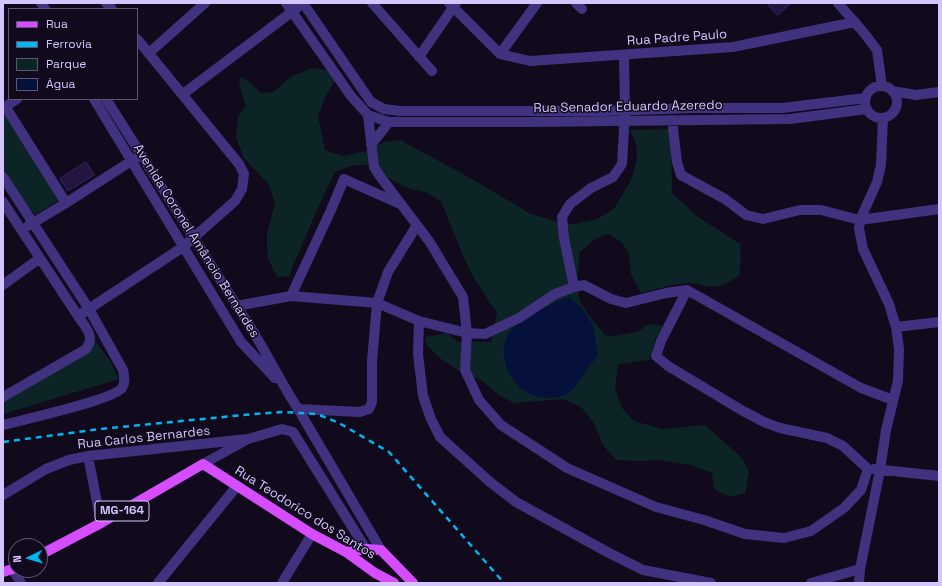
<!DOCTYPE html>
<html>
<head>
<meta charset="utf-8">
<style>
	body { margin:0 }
	#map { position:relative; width:942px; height:586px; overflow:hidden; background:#100a1c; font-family:"Space Grotesk",sans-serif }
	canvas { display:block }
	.frame { position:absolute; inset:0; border:4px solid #d4c5ff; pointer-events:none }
	.legend { position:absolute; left:8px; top:8px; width:130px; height:92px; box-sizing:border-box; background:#100a1c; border:1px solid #5e5577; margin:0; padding:5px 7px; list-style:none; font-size:12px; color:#d4c5ff }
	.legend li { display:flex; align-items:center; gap:8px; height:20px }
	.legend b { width:20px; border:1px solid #5e5577 }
	.north { position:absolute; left:8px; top:538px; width:40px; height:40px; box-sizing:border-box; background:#100a1c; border:1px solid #5e5577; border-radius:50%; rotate:265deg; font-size:11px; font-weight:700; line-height:16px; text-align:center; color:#d4c5ff }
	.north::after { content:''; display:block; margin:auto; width:14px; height:18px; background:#00b6f0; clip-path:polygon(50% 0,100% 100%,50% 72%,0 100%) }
</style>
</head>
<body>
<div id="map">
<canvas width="942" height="586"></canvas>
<div class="frame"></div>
<ul class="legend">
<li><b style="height:5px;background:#d64cff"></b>Rua</li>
<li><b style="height:5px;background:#00b6f0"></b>Ferrovia</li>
<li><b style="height:11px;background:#0d2427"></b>Parque</li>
<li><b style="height:11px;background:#05113a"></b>Água</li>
</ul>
<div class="north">N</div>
</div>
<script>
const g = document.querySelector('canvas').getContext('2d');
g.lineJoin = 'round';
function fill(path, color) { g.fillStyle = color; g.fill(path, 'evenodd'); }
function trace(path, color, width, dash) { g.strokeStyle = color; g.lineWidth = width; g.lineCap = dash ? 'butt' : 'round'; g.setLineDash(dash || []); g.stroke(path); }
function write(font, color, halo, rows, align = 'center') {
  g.font = font + ' "Space Grotesk",sans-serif'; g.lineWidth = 3; g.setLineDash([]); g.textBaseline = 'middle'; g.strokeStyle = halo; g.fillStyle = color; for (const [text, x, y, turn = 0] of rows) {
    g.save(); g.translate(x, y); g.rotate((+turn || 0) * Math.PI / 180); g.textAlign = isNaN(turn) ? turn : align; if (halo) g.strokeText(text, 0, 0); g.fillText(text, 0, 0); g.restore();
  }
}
fill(new Path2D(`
	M313,68l15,2 7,10 -10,18 -7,18 7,34 18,6 24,-5 17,-9 16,-2 72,39 57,34 28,9 17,2 21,-4 19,-11 17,-29 6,-21 -1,-15 -6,-14 41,-1 1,64 26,24 42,27 1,14 -2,18 -16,9 -14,2 -16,-4 -16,1 -36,9 -10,-19 -2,-20 -7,-12 -14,-8 -13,5 -15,13c-1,14 -6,39 2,53 6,10 15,20 23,30l9,1 23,-4 12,-8 14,2 -7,12 -7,22 -31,4 -3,24 7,20 12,13 28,8 43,-4 37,33 7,14 -4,21 -15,4 -16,-8 -2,-16 -22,-8 -31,-5 -20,1 -23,-1 -13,-15 -9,-22 -13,-16 -17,-8 -50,4 -15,-8 -18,-15 -23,-10 -17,-11 -14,-14 -2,-8 22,-4 11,9h33l6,-29 -22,-33 -11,-22 -23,-57 -16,-9 -15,-3 -20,-10 -17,-14h-19l-19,7c-13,25 -23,50 -34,76 -4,10 -10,18 -11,28l-13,1 -9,-18 -1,-14v-11l8,-31 -6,-18 -25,-27 -8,-20 2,-21 8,-11 -7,-21 2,-8 12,8 8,8 12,-1 19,-16z
	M5,114l54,86 -24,15 -32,-39v-61z
	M95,341l15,20 9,18 -116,35v-18z`), '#0d2427');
fill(new Path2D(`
	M569,297l12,10 12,18 5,30c-6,7 -25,36 -30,39 -11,6 -31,5 -42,-2 -18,-11 -30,-40 -17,-59 6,-9 20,-17 29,-22 11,-5 19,-11 31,-14z`), '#05113a');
const building = new Path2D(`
	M767,3h24l-13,12z
	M86,162l8,13 -26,16 -8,-12z`);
fill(building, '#23153f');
trace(building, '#3d256c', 1);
trace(new Path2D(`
	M41,3l4,6
	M106,3l6,6
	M286,3l65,93 17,19 21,7h141l260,-3 77,-10
	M303,3l68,99 13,7 16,2h203l92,-3h87l84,-10
	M372,3l60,68
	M449,3l51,51
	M576,3l6,6
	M838,3l26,30 13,17 5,36
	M149,53l56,-50
	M500,54l30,7 203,-14 122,-25
	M500,54l37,-51
	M419,57l37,-54
	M865 102a16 16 0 1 1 32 0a16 16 0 1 1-32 0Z
	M892,91l24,4 23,-3
	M183,94l114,-86
	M94,99l147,243 34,36
	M106,99c49,78 98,156 148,234 15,25 28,51 44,76l83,141
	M5,106l61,97
	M3,108l14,-9
	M368,115l6,52 5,8 50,66 34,56 4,36 -2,37 14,30 22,25 66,43 89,39 48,13 41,14 39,4 27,-7 33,-23 17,-18 7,-21 -25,-23 -16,-8 -47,-10 -16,-6 -21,-11 -75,-45 -12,-10 5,-15 26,-51
	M672,120l5,42 4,13 44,24 21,16 17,4 37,-9h21l39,10 79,-11
	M371,145l18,-23
	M3,177l86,132 34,61c1,6 3,12 -1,18 -9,12 -100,32 -119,37
	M3,202l75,114c7,11 18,21 8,33l-83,48
	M28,226l38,-23 70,-45
	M3,285l37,-27
	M574,287l10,-2 27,14 15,4 40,-10 21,-3 174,98 32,12
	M291,296l40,-86 13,-31 56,25
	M236,306l55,-10 86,7 42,18 48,12 18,1 34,-16 36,-24 19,-7 -10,-49 -2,-21 8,-13 21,-16 22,-11 9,-13 3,-53 -1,-56
	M78,316l105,-69 52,-46 7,-12 2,-15 -5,-10 -102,-125
	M419,321l-1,33 5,42 8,23 9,18 50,45 26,20 93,51 34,17 68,13
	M896,327l43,-5
	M298,409l62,3 9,-3 3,-7v-41l5,-58 11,-31 29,-47
	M88,456l13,67
	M203,464l45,-25 34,-10 11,3 73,117
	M874,469l65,7
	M3,495l43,-26 23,-9 19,-4 160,-17
	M13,570l8,13
	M158,583l79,-97
	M282,583l30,-49
	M811,583l49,-14
	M859,583l1,-14 20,-99 6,-40 12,-49 1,-32 -3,-22 -7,-23 -26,-55 -4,-21 1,-8 17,-38 4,-17 2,-47`), '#40327f', 10);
trace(new Path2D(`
	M346,552l20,-3 15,1 32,33
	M40,555l61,-32 102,-59 109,70 34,18 29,21 19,10
	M3,572l13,-4`), '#d64cff', 10);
trace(new Path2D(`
	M3,442l97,-13 154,-15 29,-2 34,2 22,9 50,29 115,131`), '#00b6f0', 2.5, [6, 5]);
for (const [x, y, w] of [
	[122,511,54]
]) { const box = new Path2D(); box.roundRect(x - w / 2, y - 10, w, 20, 3); g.fillStyle = '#100a1c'; g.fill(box); trace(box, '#d4c5ff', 1); }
write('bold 12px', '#d4c5ff', null, [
	["MG-164",122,511]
]);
write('13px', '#d4c5ff', '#100a1c', [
	["Rua Padre Paulo",677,38,-4],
	["Rua Senador Eduardo Azeredo",628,107,-1],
	["Avenida Coronel Amâncio Bernardes",196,241,58],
	["Rua Carlos Bernardes",144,438,-6],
	["Rua Teodorico dos Santos",305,513,32]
]);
</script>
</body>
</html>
